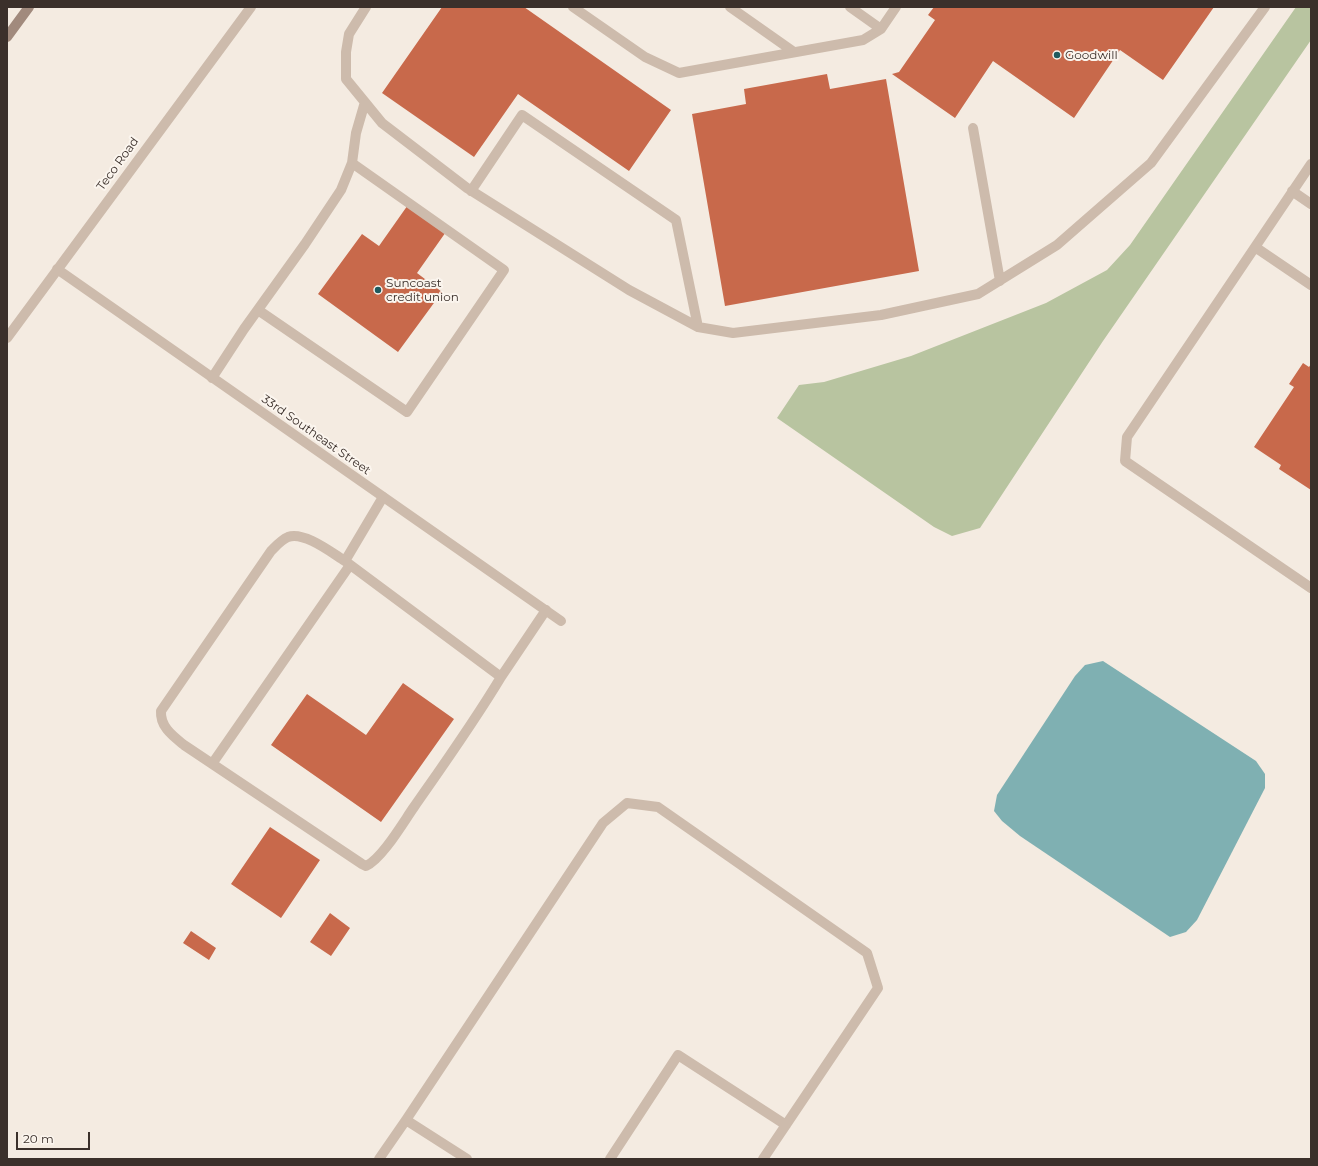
<!DOCTYPE html>
<html>
<head>
<meta charset="utf-8">
<style>
	body { margin:0 }
	#map { position:relative; width:1318px; height:1166px; overflow:hidden; background:#f4ebe1; font-family:Montserrat,sans-serif }
	canvas { display:block }
	.frame { position:absolute; inset:0; border:8px solid #3b302b; pointer-events:none }
	.scale { position:absolute; left:16px; top:1132px; width:74px; height:18px; box-sizing:border-box; border:2px solid #3b302b; border-top:0; padding-left:5px; font-size:12px; line-height:14px; white-space:nowrap; color:#3b302b; -webkit-text-stroke:3px #fbf5ee; paint-order:stroke }
</style>
</head>
<body>
<div id="map">
<canvas width="1318" height="1166"></canvas>
<div class="frame"></div>
<div class="scale">20 m</div>
</div>
<script>
const g = document.querySelector('canvas').getContext('2d');
g.lineJoin = 'round';
function fill(path, color) { g.fillStyle = color; g.fill(path, 'evenodd'); }
function trace(path, color, width, dash) { g.strokeStyle = color; g.lineWidth = width; g.lineCap = dash ? 'butt' : 'round'; g.setLineDash(dash || []); g.stroke(path); }
function write(font, color, halo, rows, align = 'center') {
  g.font = font + ' Montserrat,sans-serif'; g.lineWidth = 4; g.setLineDash([]); g.textBaseline = 'middle'; g.strokeStyle = halo; g.fillStyle = color; for (const [text, x, y, turn = 0] of rows) {
    g.save(); g.translate(x, y); g.rotate((+turn || 0) * Math.PI / 180); g.textAlign = isNaN(turn) ? turn : align; if (halo) g.strokeText(text, 0, 0); g.fillText(text, 0, 0); g.restore();
  }
}
fill(new Path2D(`
	M1296,7h15v33l-208,301 -123,187 -28,8 -18,-9 -157,-109 22,-33 25,-3 87,-26 135,-53 61,-33 23,-25z`), '#b8c4a0');
fill(new Path2D(`
	M1103,661l153,100 9,13v14l-68,132 -11,12 -16,5 -150,-101 -18,-15 -8,-10 3,-16 78,-119 10,-11z`), '#7fb0b2');
fill(new Path2D(`
	M442,7h82l147,103 -42,61 -111,-77 -44,63 -92,-64z
	M934,7h280l-51,73 -43,-30 -46,68 -81,-57 -38,57 -63,-44 7,-2 36,-52 -7,-5z
	M827,74l3,15 56,-10 33,192 -194,35 -33,-192 54,-10 -2,-15z
	M410,202l38,27 -31,44 25,19 -44,60 -80,-58 44,-60 17,12z
	M1303,363l6,4 2,-3v126l-32,-21 2,-4 -27,-18 40,-60 -5,-3z
	M403,683l51,36 -73,103 -110,-77 36,-51 59,41z
	M270,827l50,33 -39,58 -50,-34z
	M330,913l20,15 -19,28 -21,-14z
	M191,931l25,17 -7,12 -26,-17z`), '#c8694b');
trace(new Path2D(`
	M366,7l-17,27 -3,18v27l36,44 85,65 162,102 69,37 35,6 148,-18 97,-21 79,-49 94,-82 114,-156
	M573,7l72,50 34,16 184,-33 18,-11 15,-22
	M730,7l64,45
	M850,7l31,22
	M973,128l27,153
	M1311,164l-184,273 -2,24 186,127
	M471,191l51,-76 154,105 22,107
	M1292,191l19,13
	M1255,247l56,38
	M258,310l149,102 97,-142 -152,-107
	M212,378l32,-49 61,-85 36,-54 11,-27 4,-30 9,-31
	M383,497l-38,64 156,116 45,-67
	M345,561c-13,-8 -41,-30 -57,-24 -7,3 -12,9 -17,14l-110,160c-1,16 12,25 23,34l178,119 4,2c16,-7 38,-45 48,-59 30,-43 60,-85 87,-130
	M212,764l138,-199
	M406,1120l61,39
	M379,1159l27,-39 197,-297 24,-20 31,4 209,146 11,35 -115,171
	M610,1159l68,-104 108,70`), '#cdbbac', 10);
trace(new Path2D(`
	M57,269l504,352
	M7,338l244,-331`), '#cdbbac', 10);
trace(new Path2D(`
	M7,37l22,-30`), '#a18a7d', 10);
for (const [x, y, r, color] of [
	[1057,55,4,"#1f5a5e"],
	[378,290,4,"#1f5a5e"]
]) { const dot = new Path2D(); dot.arc(x, y, r, 0, 2 * Math.PI); g.fillStyle = color; g.fill(dot); trace(dot, '#fbf5ee', 1.5); }
write('12px', '#3b302b', '#fbf5ee', [
	["Goodwill",1065,55],
	["Suncoast",386,283],
	["credit union",386,297]
], 'left');
write('12px', '#3b302b', '#fbf5ee', [
	["Teco Road",118,164,-54],
	["33rd Southeast Street",316,435,35]
]);
</script>
</body>
</html>
